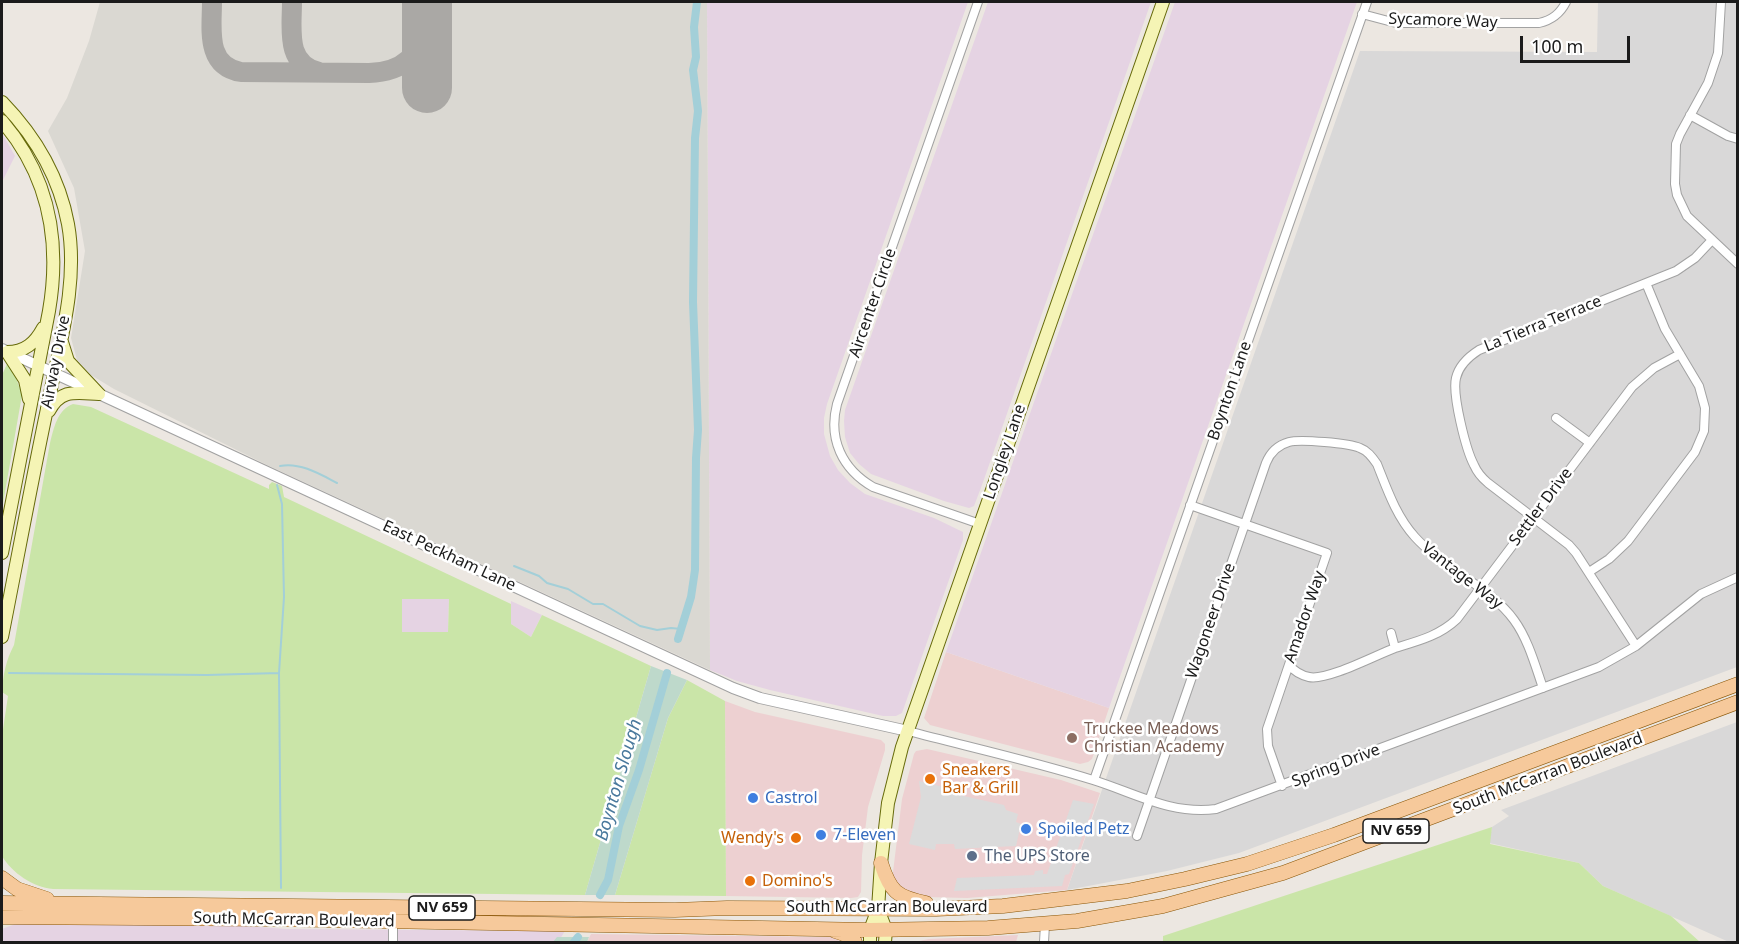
<!DOCTYPE html>
<html>
<head>
<meta charset="utf-8">
<style>
	body { margin:0 }
	#map { position:relative; width:1739px; height:944px; overflow:hidden; background:#ece7e1; font-family:"Noto Sans",sans-serif }
	canvas { display:block }
	.frame { position:absolute; inset:0; border:3px solid #1b1b1b; pointer-events:none }
	.scale { position:absolute; left:1520px; top:36px; width:110px; height:27px; box-sizing:border-box; border:3px solid #1b1b1b; border-top:0; padding-left:8px; font-size:18px; line-height:21px; white-space:nowrap; color:#1b1b1b; -webkit-text-stroke:4px #fff; paint-order:stroke }
</style>
</head>
<body>
<div id="map">
<canvas width="1739" height="944"></canvas>
<div class="frame"></div>
<div class="scale">100 m</div>
</div>
<script>
const g = document.querySelector('canvas').getContext('2d');
g.lineJoin = 'round';
function fill(path, color) { g.fillStyle = color; g.fill(path, 'evenodd'); }
function trace(path, color, width, dash) { g.strokeStyle = color; g.lineWidth = width; g.lineCap = dash ? 'butt' : 'round'; g.setLineDash(dash || []); g.stroke(path); }
function write(font, color, halo, rows, align = 'center') {
  g.font = font + ' "Noto Sans",sans-serif'; g.lineWidth = 5; g.setLineDash([]); g.textBaseline = 'middle'; g.strokeStyle = halo; g.fillStyle = color; for (const [text, x, y, turn = 0] of rows) {
    g.save(); g.translate(x, y); g.rotate((+turn || 0) * Math.PI / 180); g.textAlign = isNaN(turn) ? turn : align; if (halo) g.strokeText(text, 0, 0); g.fillText(text, 0, 0); g.restore();
  }
}
fill(new Path2D(`
	M1598,2h139v665l-498,186 -72,18 -100,19 293,-839 237,1z
	M1737,722v220h-8l-126,-56 -24,-23 -90,-20 3,-16 17,-11 -8,-6z`), '#d9d8d8');
fill(new Path2D(`
	M946,652l163,56 -17,51 -4,3 -8,2 -150,-39 -6,-7z
	M725,701l30,11 126,28 4,4v6l-17,57 -6,48 -1,37 -3,5 -7,1 -125,-2z
	M927,749l134,31 39,13 -33,97 -100,8 -41,-1 -26,-8 -7,-10v-7l9,-73 12,-45 2,-3z
	M591,934l240,3 12,5h-256z
	M1018,935l-2,7h-102l15,-3z`), '#edd0d1');
fill(new Path2D(`
	M707,2h261l-141,402 -3,14v16l6,22 8,14 12,13 15,11 69,24 29,14v8l-61,173 -6,3h-13l-113,-26 -33,-9 -27,-11z
	M988,2h163l-169,483 -8,21 -5,2 -25,-7 -73,-27 -12,-10 -9,-11 -5,-16 -1,-16 1,-11z
	M1175,2h182l-248,706 -163,-56z
	M2,133l13,23 -13,26z
	M401,599h48l-1,33h-47z
	M511,601l31,14 -11,22 -20,-13z
	M18,923l214,2 54,4 279,2 -7,11h-556v-13z`), '#e5d3e3');
fill(new Path2D(`
	M100,2h607l3,668 -443,-205 -153,-76 -23,-14 -14,-15 -6,-22 14,-87 -11,-63 -26,-57 19,-33 22,-57z`), '#dad8d2');
fill(new Path2D(`
	M7,364l7,8 8,23 -20,114v-134z
	M73,404l18,3 178,82v-4l3,-3 10,4 2,11 227,107v20l20,13 11,-22 109,51 -66,229 -532,-6c-20,-2 -41,-16 -51,-33v-120l6,-40 -6,-4c1,-17 4,-32 12,-47l36,-202c4,-15 7,-33 23,-39zM402,599h47l-1,33h-46z
	M687,680l38,21 1,195 -111,-1 53,-177z
	M1492,827l-2,17 89,19 24,23 68,30 29,26h-537v-6z`), '#cae5a8');
fill(new Path2D(`
	M651,666l36,14 -19,38 -53,177h-30z
	M557,937h32l-2,5h-34z`), '#bed9cb');
fill(new Path2D(`
	M919,781l41,10 -1,4 45,10 2,5 12,4 -2,8 5,2 -5,22 -61,3 -1,-5h-18l-1,6 -26,-6 12,-47z
	M1073,800l21,4 -25,70 -4,1 -3,11 -108,5 3,-13 77,-3 1,-4 8,-1v4h4z`), '#dbdbdb');
trace(new Path2D(`
	M280,466c20,-4 40,8 57,17
	M277,485l5,19 2,93 -5,76 2,215
	M514,566l25,10 8,7 21,6 25,15h10l37,22 17,4 14,-2 10,1
	M9,673l198,2 72,-2`), '#a3cfd8', 2);
trace(new Path2D(`
	M678,639l13,-42 4,-27 1,-112 2,-28 -5,-128 2,-164 3,-27 -5,-41 3,-13 -2,-30 3,-25
	M600,895l8,-15 11,-54 20,-56 28,-97
	M574,942l4,-5`), '#a3cfd8', 8);
trace(new Path2D(`
	M212,2c0,26 -7,64 29,70l128,1c35,-1 51,-18 57,-51
	M292,2c0,27 -7,62 27,70`), '#aaa8a5', 20);
trace(new Path2D(`
	M427,2v86`), '#aaa8a5', 50);
const minor = new Path2D(`
	M978,2l-141,402c-9,35 5,65 36,83l107,37
	M1721,2l-3,51 -10,30 -28,51 -4,10 -1,40 2,11 10,21 51,48
	M1362,14l34,9h143c13,-3 21,-9 27,-21
	M1690,115l38,21 10,3
	M1556,418l34,25
	M1190,505l137,48 -60,176 1,17 14,40
	M1589,572l20,-13 19,-18 67,-89 9,-21 1,-23 -6,-22 -34,-57 -19,-46
	M1636,646l-60,-93 -7,-8 -81,-62c-6,-5 -11,-11 -14,-18 -8,-15 -22,-70 -18,-87 3,-13 12,-21 23,-28l197,-79 19,-13 17,-18
	M1395,648c23,-7 44,-12 62,-29l175,-232 22,-19 26,-14
	M1289,665c5,6 11,10 20,12 18,4 67,-22 86,-29l-4,-15
	M908,731c61,16 124,30 185,49 42,13 78,35 123,29l383,-142 37,-21 65,-52 37,-17
	M1094,780l273,-778
	M1137,836l129,-373c4,-10 12,-18 23,-21 11,-3 60,1 71,6 8,3 12,9 17,16 10,25 19,52 38,73 27,30 76,51 99,83 14,19 21,45 29,68
	M393,921v21
	M1044,942l1,-18`);
const tertiary = new Path2D(`
	M2,349l731,339 27,10 148,33`);
const secondary = new Path2D(`
	M2,102c33,34 57,74 66,122 11,61 -10,125 -21,185 -16,76 -30,152 -45,228
	M2,121c47,55 59,120 47,190l-47,242
	M62,342l6,19 31,33
	M7,352l18,28 4,19
	M7,352c18,0 28,-9 36,-24
	M49,411c12,-23 28,-18 50,-17
	M878,909l8,21 -1,12
	M870,942v-12l8,-21 3,-46 7,-60 14,-56 261,-745`);
const primary = new Path2D(`
	M881,863c9,28 15,34 45,40
	M2,878l15,11 30,10
	M2,903l673,7 52,-2 209,1 67,-3 124,-15 58,-12 62,-15 87,-29 404,-151
	M2,917l271,2 597,11 118,-2 89,-7 86,-15 120,-33 455,-171
	M835,931l9,3 11,8`);
trace(minor, '#a2a2a2', 10);
trace(tertiary, '#a2a2a2', 12);
trace(secondary, '#666a0a', 14);
trace(primary, '#8a5607', 15);
trace(minor, '#fff', 8);
trace(tertiary, '#fff', 10);
trace(secondary, '#f5f4b5', 12);
trace(primary, '#f6c99b', 14);
for (const [x, y, r, color] of [
	[1072,738,6,"#8d6e63"],
	[930,779,6,"#e8710a"],
	[753,798,6,"#3f7fe0"],
	[1026,829,6,"#3f7fe0"],
	[821,835,6,"#3f7fe0"],
	[796,838,6,"#e8710a"],
	[972,856,6,"#5c6f8a"],
	[750,881,6,"#e8710a"]
]) { const dot = new Path2D(); dot.arc(x, y, r, 0, 2 * Math.PI); g.fillStyle = color; g.fill(dot); trace(dot, '#fff', 2); }
for (const [x, y, w] of [
	[1396,831,66],
	[442,908,66]
]) { const box = new Path2D(); box.roundRect(x - w / 2, y - 12, w, 24, 4.5); g.fillStyle = '#fff'; g.fill(box); trace(box, '#1b1b1b', 1.5); }
write('bold 15px', '#1b1b1b', null, [
	["NV 659",1396,831],
	["NV 659",442,908]
]);
write('16px', '#1b1b1b', '#fff', [
	["Sycamore Way",1443,21,2],
	["Aircenter Circle",873,303,-71],
	["La Tierra Terrace",1543,324,-22],
	["Airway Drive",56,362,-79],
	["Boynton Lane",1230,391,-71],
	["Longley Lane",1005,452,-71],
	["Settler Drive",1541,507,-53],
	["East Peckham Lane",449,556,25],
	["Vantage Way",1462,576,38],
	["Amador Way",1305,617,-71],
	["Wagoneer Drive",1211,621,-71],
	["Spring Drive",1336,766,-21],
	["South McCarran Boulevard",1548,774,-21],
	["South McCarran Boulevard",887,907],
	["South McCarran Boulevard",294,920,1]
]);
write('16px', '#785e54', '#fff', [
	["Truckee Meadows",1084,729],
	["Christian Academy",1084,747]
], 'left');
write('16px', '#c56008', '#fff', [
	["Sneakers",942,770],
	["Bar & Grill",942,788],
	["Wendy's",784,838,"right"],
	["Domino's",762,881]
], 'left');
write('16px', '#366cbe', '#fff', [
	["Castrol",765,798],
	["Spoiled Petz",1038,829],
	["7-Eleven",833,835]
], 'left');
write('16px', '#4e5e75', '#fff', [
	["The UPS Store",984,856]
], 'left');
write('italic 18px', '#4a799d', '#fff', [
	["Boynton Slough",619,780,-74]
]);
</script>
</body>
</html>
